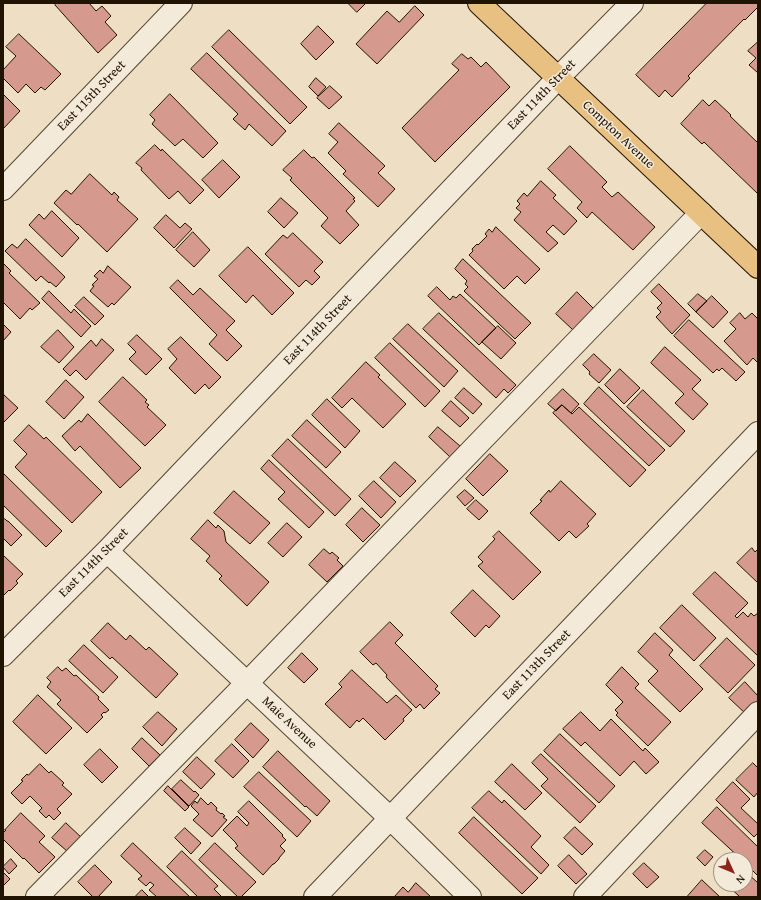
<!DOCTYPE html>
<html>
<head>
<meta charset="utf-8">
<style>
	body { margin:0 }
	#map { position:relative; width:761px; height:900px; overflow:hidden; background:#eedfc4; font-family:"Gentium Book Plus",serif }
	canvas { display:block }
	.frame { position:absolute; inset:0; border:4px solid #211301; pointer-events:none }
	.north { position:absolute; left:713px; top:852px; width:40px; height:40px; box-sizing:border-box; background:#f4ead9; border:1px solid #a09483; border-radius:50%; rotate:134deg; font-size:11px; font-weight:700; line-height:16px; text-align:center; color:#211301 }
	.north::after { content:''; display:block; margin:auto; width:14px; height:18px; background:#8f2418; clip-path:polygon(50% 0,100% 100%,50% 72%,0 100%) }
</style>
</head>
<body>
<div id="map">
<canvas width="761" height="900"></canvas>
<div class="frame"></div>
<div class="north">N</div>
</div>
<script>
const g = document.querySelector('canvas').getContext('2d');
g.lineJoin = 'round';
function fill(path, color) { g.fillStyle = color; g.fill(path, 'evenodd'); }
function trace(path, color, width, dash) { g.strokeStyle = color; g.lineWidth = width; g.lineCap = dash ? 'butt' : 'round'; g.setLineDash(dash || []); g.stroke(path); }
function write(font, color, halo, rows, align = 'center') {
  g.font = font + ' "Gentium Book Plus",serif'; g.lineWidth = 3; g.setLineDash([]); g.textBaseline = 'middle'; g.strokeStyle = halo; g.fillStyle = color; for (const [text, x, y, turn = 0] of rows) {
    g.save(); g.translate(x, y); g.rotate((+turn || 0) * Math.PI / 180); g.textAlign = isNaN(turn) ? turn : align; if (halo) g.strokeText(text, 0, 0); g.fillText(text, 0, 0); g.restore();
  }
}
const building = new Path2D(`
	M57,3h32l7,8 6,-5 9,10 -6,6 12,13 -19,18 -43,-48z
	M348,3h18l-9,9z
	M707,3h51v4l-13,13 -1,-1 -56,57 2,2 -18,19 -7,-7 -6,7 -23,-22z
	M415,6l9,9 -47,49 -21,-20 31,-33 12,11z
	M318,26l16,16 -18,18 -15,-16z
	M229,30l78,77 -17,17 -78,-77z
	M19,34l42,40 -16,16 -4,-3 -6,6 -9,-9 -8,9 -15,-15v-8l13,-14 -10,-9z
	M758,42v31l-9,-8 7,-7 -8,-7z
	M207,53l79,78 -14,15 -23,-22 -4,6 -12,-11 5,-5 -47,-45z
	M462,54l6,5 3,-2 10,10 5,-5 24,25 -75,75 -33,-34 57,-58 -7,-6z
	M316,78l10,9 -8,9 -9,-9z
	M330,86l12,11 -13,12 -12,-11z
	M3,94l17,17 -17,18z
	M170,94l48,49 -15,15 -20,-19 -8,7 -23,-22 3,-4 -5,-5z
	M703,100l6,6 6,-6 16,15 -1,1 28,27v51l-54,-52 -2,2 -21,-20z
	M339,123l46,43 -7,7 17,16 -17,18 -35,-33 3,-3 -18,-18 10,-11 -9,-8z
	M155,145l6,6 1,-2 42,41 -14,14 -12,-13 -9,8 -28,-29 1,-2 -6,-5z
	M570,146l37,36 -5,5 10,10 6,-5 37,35 -22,23 -41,-38 -5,6 -10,-10 5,-6 -34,-33z
	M304,150l8,8 2,-1 41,41 -2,1 2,2 -9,10 13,14 -19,19 -19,-18 7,-8 -38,-38 2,-2 -9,-8z
	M223,160l17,17 -21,21 -17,-18z
	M90,174l22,21 2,-3 5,5 -2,3 21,19 -31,33 -29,-28 -1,1 -23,-22 12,-13 5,4z
	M541,181l15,14 -3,3 24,23 -13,14 -11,-10 -7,7 12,11 -10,9 -34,-32 7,-8 -5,-4 4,-4 -3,-3 7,-8 3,3z
	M281,198l17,15 -14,15 -16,-16z
	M52,211l27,27 -17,19 -33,-32 10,-11 5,5z
	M166,215l14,13 5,-5 7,6 -18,19 -20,-20z
	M496,227l44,42 -15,15 -8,-8 -13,13 -35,-34 4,-4 -1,-2 5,-5 1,1 9,-9 -2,-2 4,-5 3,3z
	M193,232l17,18 -16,17 -18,-17z
	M293,233l30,29 -9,9 6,6 -8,8 -6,-5 -7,7 -34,-33 18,-19 4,3z
	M26,239l39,38 -9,10 -6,-5 -1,1 -8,-7 -5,5 -31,-30 7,-7 5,4z
	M248,247l46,46 -22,22 -19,-20 -7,8 -27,-27z
	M463,259l68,64 -16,16 -51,-48 4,-4 -3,-3 2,-3 -12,-12z
	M3,263l8,8 -2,2 31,30 -8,7 -2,-2 -10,11 -17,-17z
	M108,266l23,21 -17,18 -2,-2 -4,4 -18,-16 4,-5 -2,-1 6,-6 -4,-3 6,-6 3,3z
	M178,280l15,15 7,-7 35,33 -9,9 16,16 -15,15 -18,-17 8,-9 -47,-47z
	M659,284l31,31 -18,19 -16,-17 5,-5 -4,-4 5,-5 -11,-11z
	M437,287l13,13 3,-4 3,2 4,-4 36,34 -17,17 -51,-49z
	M49,291l22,22 3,-4 17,17 -10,11 -39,-38z
	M577,292l17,17 -21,21 -17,-16z
	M698,294l9,7 -11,11 -8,-8z
	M712,296l16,16 -15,16 -17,-16z
	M84,297l20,19 -9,9 -20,-19z
	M439,313l77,72 -8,8 -4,-4 -8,9 -73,-69z
	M740,313l5,6 7,-6 6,6v41l-1,2 -4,-4 -6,7 -23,-24 12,-12 -6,-6z
	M689,320l56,52 -9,9 -14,-13 -3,3 -2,-2 -4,4 -39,-37z
	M3,324l8,8 -8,9z
	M408,324l50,47 -14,16 -51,-48z
	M498,326l18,17 -15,16 -19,-17z
	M58,330l16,17 -15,16 -18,-16z
	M137,335l25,24 -16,16 -17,-16 7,-7 -8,-8z
	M181,337l40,40 -12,12 -4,-5 -10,10 -26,-26 8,-9 -9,-10z
	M102,339l12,11 -28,30 -10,-10 -6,6 -7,-7 28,-29 5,6z
	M390,343l50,48 -15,16 -50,-49z
	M665,347l36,33 -9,9 16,15 -15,16 -18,-17 9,-9 -33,-31z
	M594,354l17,16 -12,13 -10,-9 1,-2 -7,-7z
	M366,362l14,13 -2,2 28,27 -23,24 -31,-30 -10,10 -10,-10z
	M620,369l20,19 -16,16 -19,-19z
	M123,377l24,23 -2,2 4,3 -2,2 19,18 -21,21 -46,-44z
	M66,380l18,17 -20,22 -18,-17z
	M599,387l66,63 -16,16 -65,-62z
	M464,388l18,16 -9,10 -18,-16z
	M563,389l16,15 -8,9 -9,-8 -6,6 -8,-7z
	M643,390l42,41 -15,16 -43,-40z
	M4,395l14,13 -15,15v-27z
	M327,399l33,32 -15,17 -33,-33z
	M451,401l18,17 -9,9 -18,-16z
	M562,405l10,9 7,-7 67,63 -16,17 -77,-74z
	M88,414l53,54 -21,20 -40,-42 -5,5 -13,-15 17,-16 2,2z
	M307,420l34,32 -15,16 -34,-32z
	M29,425l15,14 2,-2 56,55 -30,31 -57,-56 12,-13 -13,-13z
	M438,427l22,19 -10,11 -21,-20z
	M288,439l63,60 -16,17 -63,-60z
	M490,454l18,17 -25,25 -17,-17z
	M269,460l55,52 -15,16 -31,-29 7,-7 -24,-23z
	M395,462l21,19 -16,16 -20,-19z
	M3,473l59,58 -16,16 -43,-42z
	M374,481l22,21 -15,16 -22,-22z
	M561,481l35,33 -9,10 2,2 -13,12 -7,-7 -10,10 -29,-28 12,-12 -2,-1 9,-10 1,2z
	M465,490l9,8 -9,8 -8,-9z
	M234,491l36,32 -20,21 -36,-31z
	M476,500l12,11 -9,9 -12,-11z
	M362,508l18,17 -17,17 -17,-17z
	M5,519l2,2h1l14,14 -11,11 -8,-8v-18z
	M208,520l8,8 2,-3 6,6 2,11 43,40 -22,24 -28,-27 3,-3 -16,-15 4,-5 -19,-17z
	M287,523l15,14 -19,20 -15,-14z
	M499,531l42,41 -28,28 -35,-34 5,-4 -5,-5 17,-18 -2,-2z
	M752,548l3,4 3,-3v34l-21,-20z
	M324,549l6,5 2,-2 7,6 -2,2 6,6 -16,16 -18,-17z
	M3,555l20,19 -7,7 2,2 -8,8 -1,-1 -6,6z
	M715,572l33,31 -13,13 2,2 6,-6 5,5 3,-4 3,3 4,-3v43l-65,-62z
	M473,590l27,26 -11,12 -3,-3 -11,12 -24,-24z
	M682,605l34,33 -22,23 -34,-33z
	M390,622l13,13 -8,8 43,43 -3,3 5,4 -16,16 -4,-5 -4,4 -30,-31 1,-2 -11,-12 -3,2 -13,-13z
	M108,623l18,17 4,-5 16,15 3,-3 29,27 -22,24 -44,-41 -2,2 -19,-18z
	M655,633l18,17 -4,5 34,34 -23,23 -32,-31 10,-10 -20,-19z
	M727,638l28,27 -27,28 -28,-27z
	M84,645l34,32 -15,16 -34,-32z
	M302,653l16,16 -14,14 -16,-15z
	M58,667l4,4 4,-3 8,8 2,-1 23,22 -1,2 11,11 -4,3 -1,-1 -3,3 2,2 -16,16 -30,-29 4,-4 -14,-13 4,-5 -4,-4z
	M622,667l17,17 -4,4 36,34 -23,24 -32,-31 2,-2 -3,-3 8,-8 -17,-17z
	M352,670l35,33 9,-8 16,15 -9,9 1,2 -19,19 -22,-22 -4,4 -2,-2 -7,8 -25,-24 17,-17 -3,-3z
	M745,682l13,14v8l-11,11 -18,-17z
	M38,695l34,33 -26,26 -33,-32z
	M158,712l19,17 -15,17 -19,-19z
	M581,712l19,19 11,-12 32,32 2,-3 14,14 -13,12 -12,-13 -14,15 -35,-34 -4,4 -18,-17z
	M251,723l18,17 -16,18 -18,-18z
	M560,734l55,52 -16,17 -55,-52z
	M142,738l18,17 -11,11 -17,-17z
	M232,744l17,17 -16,17 -18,-17z
	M100,749l18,18 -16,16 -18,-18z
	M278,751l52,50 -13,15 -11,-10 -1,1 -42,-40z
	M541,754l55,52 -16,17 -39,-37 7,-7 -16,-16z
	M197,757l18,17 -14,15 -18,-17z
	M753,763l5,5v24l-4,5 -18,-17z
	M40,764l9,9 2,-2 13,12 -2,2 10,9 -15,15 4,4 -7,7 -5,-5 -3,3 -7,-7 3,-3 -12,-12 -8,8 -11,-11 12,-12 -2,-1 6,-6 1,1z
	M512,764l30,29 -17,17 -30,-28z
	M259,772l52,49 -14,16 -53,-50z
	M181,780l13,12 1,-1 4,4 -10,11 -17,-17z
	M733,782l17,17 -9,9 17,16v9l-4,4 -38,-37z
	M168,786l21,21 -4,4 -21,-20z
	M489,791l13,12 2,-3 37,36 -10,11 18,18 -8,9 -69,-66z
	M201,798l7,7 3,-3 6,6 -1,2 5,4 1,-1 3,3 -2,1 4,3 -15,17 -19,-17 6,-6 -8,-8 4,-5 2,2z
	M249,801l34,34 -1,1 4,4 -6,6 5,5 -6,7v1l-5,5h-1l-10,11 -28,-27 3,-2 -2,-2v-1l-13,-13 14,-14 10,10 2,-3 -11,-11z
	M717,807l41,40v29l-13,-13v-3h-3l-40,-37z
	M21,813l24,23 -6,6 16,15 -16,16 -15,-15 -1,1 -20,-20v-6l3,-3h-1z
	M474,817l64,61 -16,16 -63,-61z
	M66,823l16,15 -14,14 -16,-14z
	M575,827l18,17 -11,11 -18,-17z
	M185,828l16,15 -10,11 -16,-16z
	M133,843l57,54h-33l-8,-7 5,-5 -4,-3 -4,4 -8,-7 4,-3 -21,-20z
	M215,843l41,39 -15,15h-3l-39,-37z
	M705,850l8,7 -8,9 -8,-8z
	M182,851l36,35 -4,3 8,8h-24l-31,-30z
	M569,855l18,19 -11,10 -18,-18z
	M11,859l6,7 -8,8 -6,-7z
	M644,863l15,14 -12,11 -14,-14z
	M721,864v15l-7,-7z
	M95,865l17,17 -14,15h-5l-15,-15z
	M745,871l13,12v14h-18l-14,-13h19z
	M3,872l7,7 -7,7z
	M702,880l18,17h-33z
	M416,883l15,14h-37l9,-10 5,5z
	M142,890l7,7h-14z`);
fill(building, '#d6998d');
trace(building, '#211301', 1);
const minor = new Path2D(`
	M3,189l178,-186
	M107,551l284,268 79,78
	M3,655l104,-104 451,-473 74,-75
	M37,897l210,-214 454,-470
	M315,897l443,-464
	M585,897l173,-184`);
const major = new Path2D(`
	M479,3l279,264`);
trace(minor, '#544632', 24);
trace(major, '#211301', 24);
trace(minor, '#f4ead9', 22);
trace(major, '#e7c082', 22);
write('13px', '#211301', '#f4ead9', [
	["East 114th Street",542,95,-46],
	["East 115th Street",92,96,-46],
	["Compton Avenue",618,135,43],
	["East 114th Street",318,330,-46],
	["East 114th Street",94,563,-45],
	["East 113th Street",537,665,-46],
	["Maie Avenue",289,723,43]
]);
</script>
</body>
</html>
